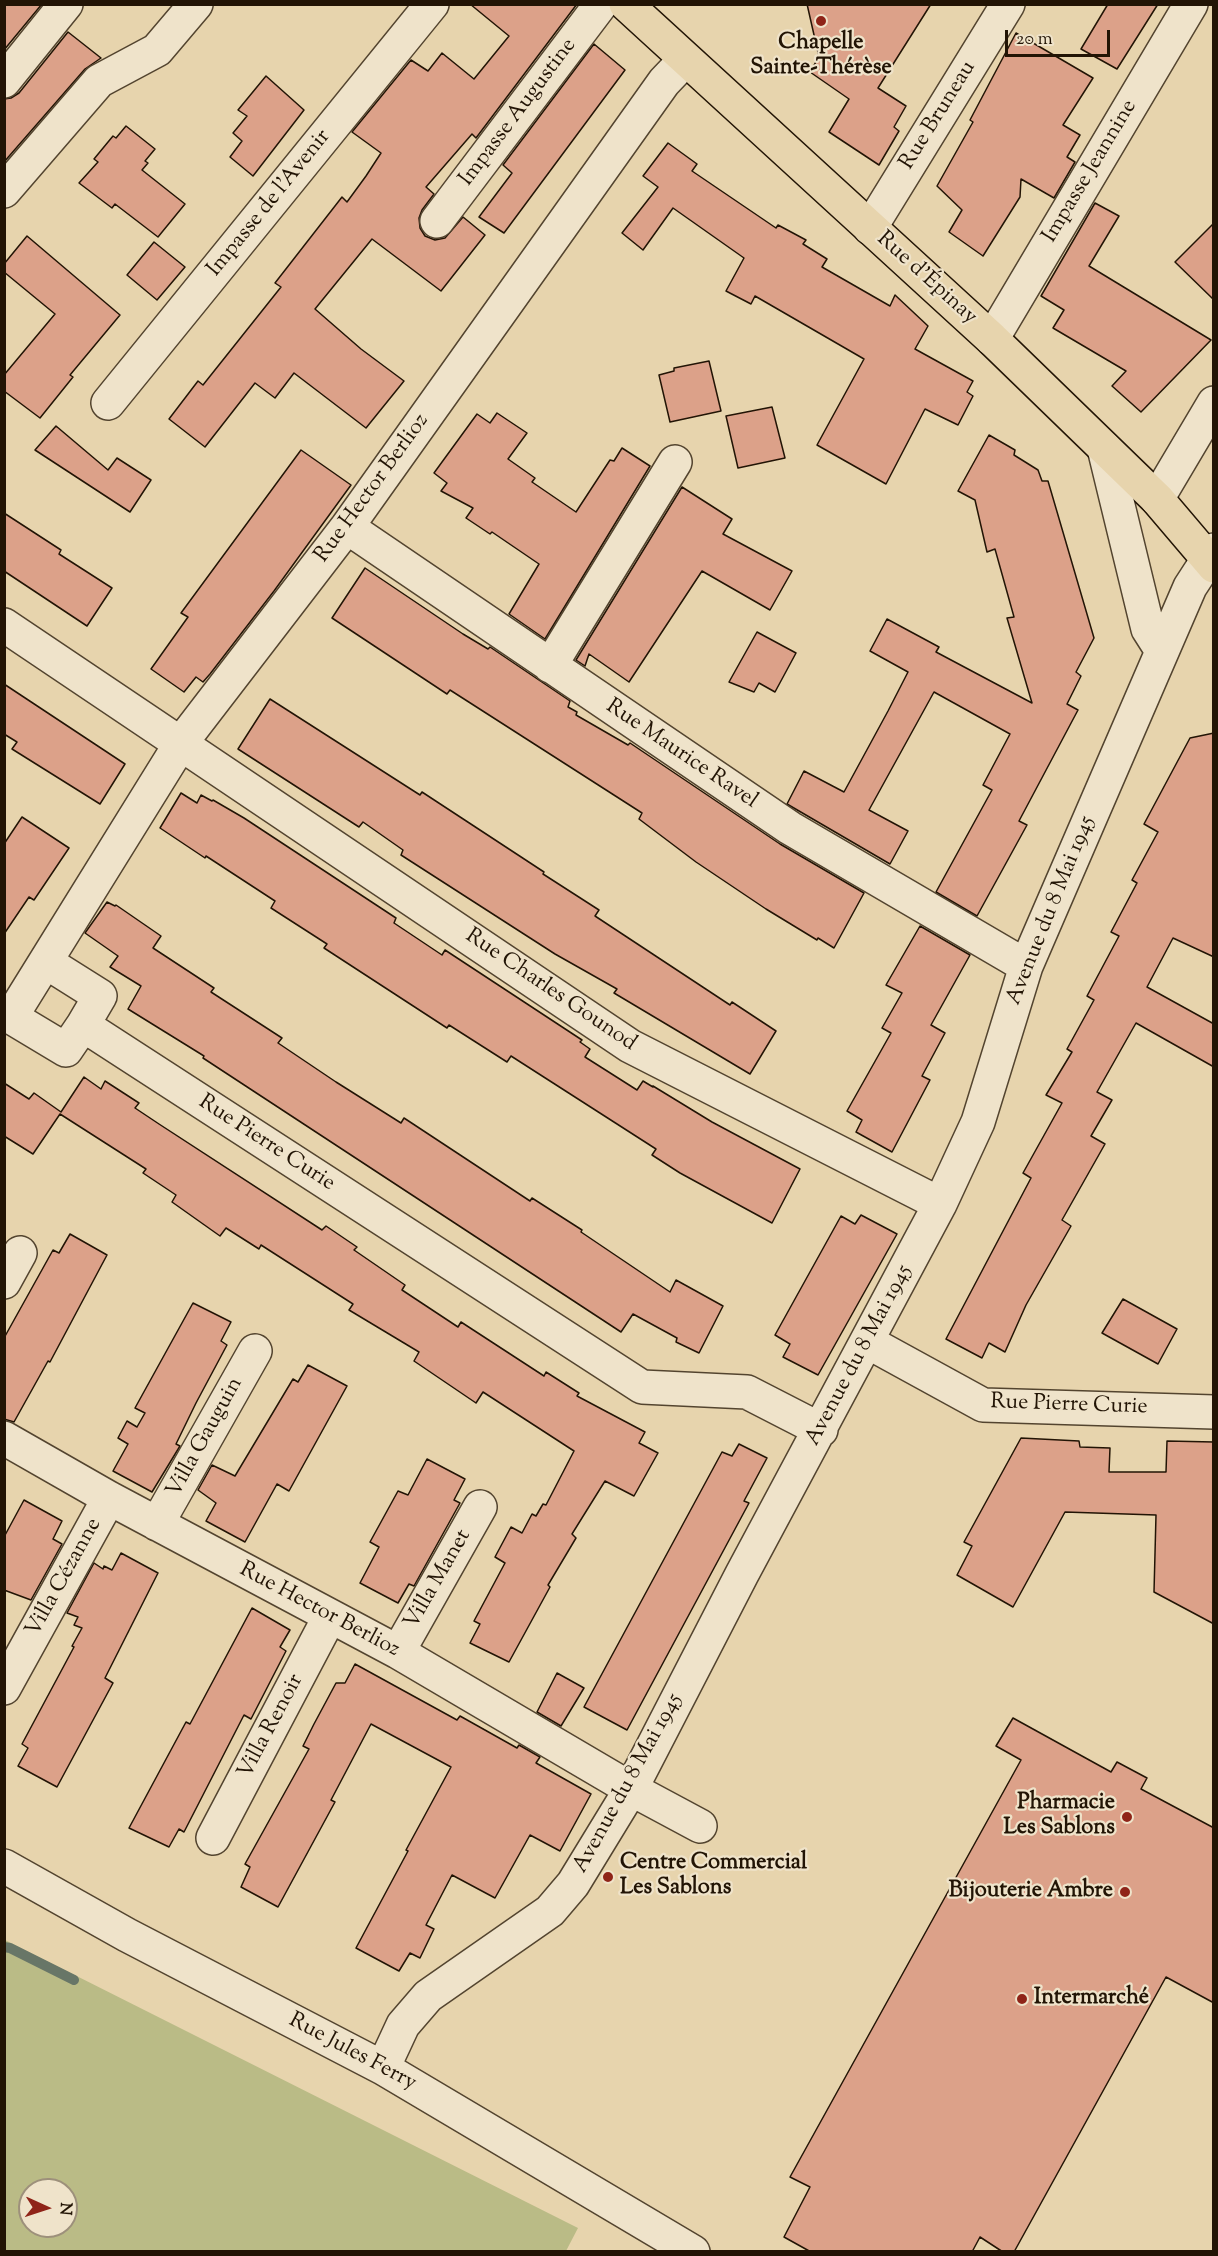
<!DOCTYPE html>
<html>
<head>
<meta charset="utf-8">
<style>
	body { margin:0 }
	#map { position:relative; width:1218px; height:2256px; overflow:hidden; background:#e7d4ad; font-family:"Sorts Mill Goudy",serif }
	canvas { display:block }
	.frame { position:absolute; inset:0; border:6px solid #221405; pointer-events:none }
	.north { position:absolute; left:18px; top:2178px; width:60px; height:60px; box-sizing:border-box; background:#efe3ca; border:2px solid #9d907b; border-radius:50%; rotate:93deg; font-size:16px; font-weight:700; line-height:24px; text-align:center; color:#221405 }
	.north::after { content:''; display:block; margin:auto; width:21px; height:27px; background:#8f2418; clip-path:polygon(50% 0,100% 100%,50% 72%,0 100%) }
	.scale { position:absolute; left:1005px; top:30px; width:105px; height:27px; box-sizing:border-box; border:3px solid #221405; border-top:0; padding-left:8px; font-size:18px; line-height:21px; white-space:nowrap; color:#221405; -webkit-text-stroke:4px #efe3ca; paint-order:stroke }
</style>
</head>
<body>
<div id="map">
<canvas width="1218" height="2256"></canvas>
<div class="frame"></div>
<div class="north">N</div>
<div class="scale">20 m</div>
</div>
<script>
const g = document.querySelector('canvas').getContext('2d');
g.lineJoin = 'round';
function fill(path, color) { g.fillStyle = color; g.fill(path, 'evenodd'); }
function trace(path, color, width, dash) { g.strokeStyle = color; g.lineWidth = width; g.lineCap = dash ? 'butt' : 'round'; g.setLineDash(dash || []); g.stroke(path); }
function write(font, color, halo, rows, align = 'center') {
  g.font = font + ' "Sorts Mill Goudy",serif'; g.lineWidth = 4.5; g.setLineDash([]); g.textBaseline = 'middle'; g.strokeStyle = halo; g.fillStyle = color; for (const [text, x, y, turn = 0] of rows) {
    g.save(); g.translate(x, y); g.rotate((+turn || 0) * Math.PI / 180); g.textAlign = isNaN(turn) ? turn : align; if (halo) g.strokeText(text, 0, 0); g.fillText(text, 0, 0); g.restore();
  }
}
fill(new Path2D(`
	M5,1940l573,288 -12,23h-561zM30,2190h36v36h-36z`), '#babb86');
trace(new Path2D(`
	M4,1947l6,1 64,32`), '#687667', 10);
const building = new Path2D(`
	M4,4h38l-38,46z
	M470,4h107l-101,134 -4,-4 -46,53 8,7 -12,16 -3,8 1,10 5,8 10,4 10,-2 18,-21 22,18 -44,56 -69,-52 -57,70 46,40 43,32 -38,47 -72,-55 -19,25 -20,-15 -50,64 -36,-28 29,-38 5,4 78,-98 -6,-4 67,-86 5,5 19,-26 15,-23 -29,-21 59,-72 17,11 14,-18 32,26 35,-43z
	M807,4h124l-53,84 28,18 -12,21 5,4 -20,34 -50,-33 20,-33 -39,-27 9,-15z
	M1108,4h50l-41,65 -36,-20z
	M68,32l33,26 -16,11 -81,93v-63l7,-1 8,-5z
	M1016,33l77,45 -30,47 17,10 -13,22 8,5 -21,36 -33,-19 -1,18 -37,59 -34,-24 13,-22 -25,-24 36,-64 -3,-2z
	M594,44l31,26 -121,163 -25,-16 33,-44 -9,-8z
	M266,76l38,34 -51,66 -23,-19 12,-16 -9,-8 14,-17 -9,-6z
	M126,126l29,23 -10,12 3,2 -6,7 43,34 -27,33 -43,-33 -3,4 -33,-25 19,-21 -4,-3 19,-23 3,2z
	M668,143l29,21 -5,7 84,57 2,-3 28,15 -3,4 24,15 -5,8 68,39 5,-11 33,31 -13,23 58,32 -6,11 6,4 -15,29 -33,-16 -39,75 -69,-39 47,-86 -109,-63 -4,8 -25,-13 18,-33 -71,-50 -30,42 -21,-17 36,-46 -15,-11z
	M1095,203l24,13 -30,50 122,74 -70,72 -29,-26 14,-15 -73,-43 11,-18 -23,-14z
	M1214,223v77l-39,-38z
	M27,236l93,79 -50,60 3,2 -33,41 -36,-27v-16l51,-61 -51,-42v-8z
	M154,242l31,25 -28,33 -30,-25z
	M709,361l12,50 -51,11 -11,-47 15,-4v-3z
	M772,407l13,51 -47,10 -12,-52z
	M497,413l30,20 -19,26 27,19 -3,4 44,30 34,-52 4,1 8,-13 28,18 -105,173 -36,-25 30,-50 -47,-32 -2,2 -24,-16 7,-10 -32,-17 6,-8 -13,-10 43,-59 13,9z
	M56,426l52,44 9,-12 34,22 -21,32 -95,-62z
	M989,435l26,15 -1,5 24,15 4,11h6l46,157 -18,34 5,4 -14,28 11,6 -59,111 8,4 -50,91 -41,-24 56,-102 -9,-5 27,-51 -76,-42 -65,118 39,21 -18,33 -103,-60 17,-33 40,21 44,-81 20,-39 -38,-21 17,-32 52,28 -3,5 96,51 -25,-85 7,-1 -19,-68 -8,3 -12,-52 -17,-9z
	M301,450l50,35 -77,106 -64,83 -7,8 -7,-5 -12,15 -33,-23 37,-52 -7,-4z
	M682,487l50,32 -9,15 69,37 -22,39 -68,-39 -73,111 -40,-28 -4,12 -9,-6z
	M4,513l57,37 -2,4 53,34 -25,38 -83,-55z
	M365,568l98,66 25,15 2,-2 80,54 -2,6 9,5 -1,3 52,30 2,-2 150,101 84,49 -30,55 -16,-10 -1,2 -51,-31 -70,-47 -57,-43 3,-6 -192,-123 -3,4 -115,-76z
	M757,632l39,21 -21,39 -16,-9 -5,9 -25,-10z
	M4,684l121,80 -25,40 -88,-55 5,-7 -13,-8z
	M270,699l150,96 2,-3 122,80 -1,2 56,36 -4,6 135,89 2,-3 44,29 -26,43 -136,-81 3,-4 -62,-35 -154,-99 2,-5 -40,-28 -4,5 -121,-78z
	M1214,733v224l-41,-19 -26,49 67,37v43l-78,-44 -39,69 15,8 -21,36 14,8 -43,76 9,6 -45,79 -21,47 -16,-9 -7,15 -36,-19 85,-161 -8,-5 39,-70 -16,-8 26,-43 -5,-3 27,-49 -7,-4 32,-60 -8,-4 26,-49 -5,-3 26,-48 -14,-8 46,-86z
	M181,793l16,10 4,-8 11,6 1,-1 31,18 152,100 -2,5 48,32 3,-5 137,90 -2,2 10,7 -5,8 52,33 6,-9 10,6v-1l59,36 88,47 -28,54 -92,-50 -28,-18 4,-6 -145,-93 -4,6 -58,-37 -2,3 -123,-80 3,-4 -56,-36 4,-7 -69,-45 -1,2 -45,-30z
	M22,817l47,31 -35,52 -5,-3 -25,37v-90z
	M107,902l8,4 1,-1 45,31 -8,12 61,40 -3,4 71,46 -4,5 58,39 65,41 3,-5 126,83 2,-3 50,32 -1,2 89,60 6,-12 47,26 -24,47 -23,-11 1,-4 -44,-24 -12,18 -418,-274 1,-2 -76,-47 13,-23 -31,-19 8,-11 -33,-23z
	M920,926l50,29 -39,70 14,8 -23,43 8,4 -38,72 -36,-20 6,-12 -15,-9 44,-78 -9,-5 20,-35 -16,-8z
	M84,1077l17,12 4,-8 34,22 -4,5 24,16 163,106 4,-4 31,21 -3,3 51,35 -3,5 56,37 3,-5 83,54 2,-4 33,21 -2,3 68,36 -6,11 19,10 -24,43 -29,-15 -33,53 4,4 -28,47 2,2 -41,75 -39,-19 10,-19 -6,-3 31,-58 -10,-6 16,-30 11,6 10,-19 4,2 7,-12 3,1 28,-54 -91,-59 -7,11 -62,-42 5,-9 -70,-42 4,-6 -92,-59 -2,4 -33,-21 -6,8 -48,-34 4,-7 -33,-22 3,-4 -86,-55 -27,40 -29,-18v-53l25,16 5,-6 27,19z
	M861,1215l36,19 -79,141 -35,-18 7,-13 -15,-9 66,-119 14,8z
	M70,1234l37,21 -57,107 -2,-1 -34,61 -10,-3v-81l49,-88 6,3z
	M1123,1299l54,30 -19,35 -56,-31z
	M193,1303l38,19 -10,19 6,4 -31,58 -20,41 4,2 -28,46 -39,-21 15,-27 -10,-6 9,-17 10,6 8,-14 -10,-5z
	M308,1365l39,21 -58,105 -12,-7 -32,58 -39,-21 10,-18 -18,-13 14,-25 23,11 58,-97 5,3z
	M1021,1438l58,3 1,6 30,1 -1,24h57l1,-31 47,1v182l-60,-32 2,-77 -91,-3 -52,95 -56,-32 15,-29 -8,-4z
	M739,1444l28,14 -23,43 5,2 -122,227 -43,-23 138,-255 10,4z
	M427,1459l38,20 -11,21 6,3 -46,83 -5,-2 -11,19 -38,-20 19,-36 -9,-5 28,-51 10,4z
	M24,1500l38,21 -9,18 9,5 -31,56 -27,-10v-53z
	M121,1553l37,20 -53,105 8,5 -56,104 -39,-21 10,-18 -6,-4 52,-97 -2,-1 10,-18 -8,-3 4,-8 -11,-4 27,-50 9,6 1,-3 8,4z
	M252,1608l38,22 -10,17 6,4 -35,68 -7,-4 -60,117 -5,-3 -10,18 -40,-19 57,-106 4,2z
	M355,1664l102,56 3,-4 57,32 2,-3 21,12 -4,6 55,31 -31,57 -30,-16 -35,63 -43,-23 -26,50 8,4 -14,29 -10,-5 -11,18 -43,-23 52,-97 -2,-1 45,-83 -80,-43 -40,76 4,2 -57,105 -37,-20 9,-20 -5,-3 64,-115 -6,-3 11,-22 22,-41h9z
	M557,1673l27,15 -23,38 -24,-14z
	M1013,1718l98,54 6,-10 30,16 -6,11 73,39v175l-48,-26 -152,275h-11l-23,-15 -8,15h-161l-27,-15 26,-50 -20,-10 231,-417 -25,-14z`);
fill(building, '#dca189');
trace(building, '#221405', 1.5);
const minor = new Path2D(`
	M685,60l-21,22 -317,445 -166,216 -170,274 55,33 17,-25 559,362 105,5 74,38
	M4,81l62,-77
	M4,191l95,-110 58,-31 39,-46
	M437,221l164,-217
	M870,228l138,-224
	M992,339l199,-335
	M108,403l324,-399
	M1104,448l44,181 14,22
	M1157,499l57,-96
	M347,527l443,301 236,138
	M4,625l626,421 310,158
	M550,666l125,-204
	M46,962l54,34 -17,29
	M4,1282l16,-29
	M868,1342l115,63 231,7
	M4,1438l105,60 289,154 233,137 69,37
	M157,1524l98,-173
	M398,1652l82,-145
	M4,1688l105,-190
	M213,1838l117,-222
	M4,1866l123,69 256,133 310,184
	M383,2068l20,-43 25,-29 122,-85 23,-27 58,-95 111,-215 198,-370 38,-82 48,-156 164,-379 24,-37`);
const major = new Path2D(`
	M626,4l366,335 165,160 57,67`);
trace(minor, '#53442f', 36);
trace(major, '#221405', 36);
trace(minor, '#efe3ca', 33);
trace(major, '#e7d4ad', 33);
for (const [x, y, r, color] of [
	[821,21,6,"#8f2418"],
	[1127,1817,6,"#8f2418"],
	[608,1877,6,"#8f2418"],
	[1125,1892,6,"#8f2418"],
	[1022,1999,6,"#8f2418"]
]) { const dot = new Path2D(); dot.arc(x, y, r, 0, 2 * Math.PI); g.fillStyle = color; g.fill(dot); trace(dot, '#efe3ca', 2); }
write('bold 22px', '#221405', '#efe3ca', [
	["Chapelle",821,44,"center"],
	["Sainte-Thérèse",821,69,"center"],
	["Pharmacie",1115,1804],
	["Les Sablons",1115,1829],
	["Centre Commercial",620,1864,"left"],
	["Les Sablons",620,1889,"left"],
	["Bijouterie Ambre",1113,1892],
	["Intermarché",1034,1999,"left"]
], 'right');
write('22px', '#221405', '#efe3ca', [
	["Impasse Augustine",519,113,-53],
	["Rue Bruneau",939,116,-58],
	["Impasse Jeannine",1091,172,-59],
	["Impasse de l'Avenir",270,204,-51],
	["Rue d'Épinay",926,279,42],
	["Rue Hector Berlioz",373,489,-54],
	["Rue Maurice Ravel",681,755,34],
	["Avenue du 8 Mai 1945",1052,911,-68],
	["Rue Charles Gounod",550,991,34],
	["Rue Pierre Curie",266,1144,33],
	["Avenue du 8 Mai 1945",860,1356,-62],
	["Rue Pierre Curie",1069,1406,2],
	["Villa Gauguin",206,1438,-61],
	["Villa Cézanne",65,1578,-61],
	["Villa Manet",439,1580,-60],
	["Rue Hector Berlioz",319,1611,28],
	["Villa Renoir",272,1727,-62],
	["Avenue du 8 Mai 1945",629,1784,-61],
	["Rue Jules Ferry",352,2053,28]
]);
</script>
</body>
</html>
